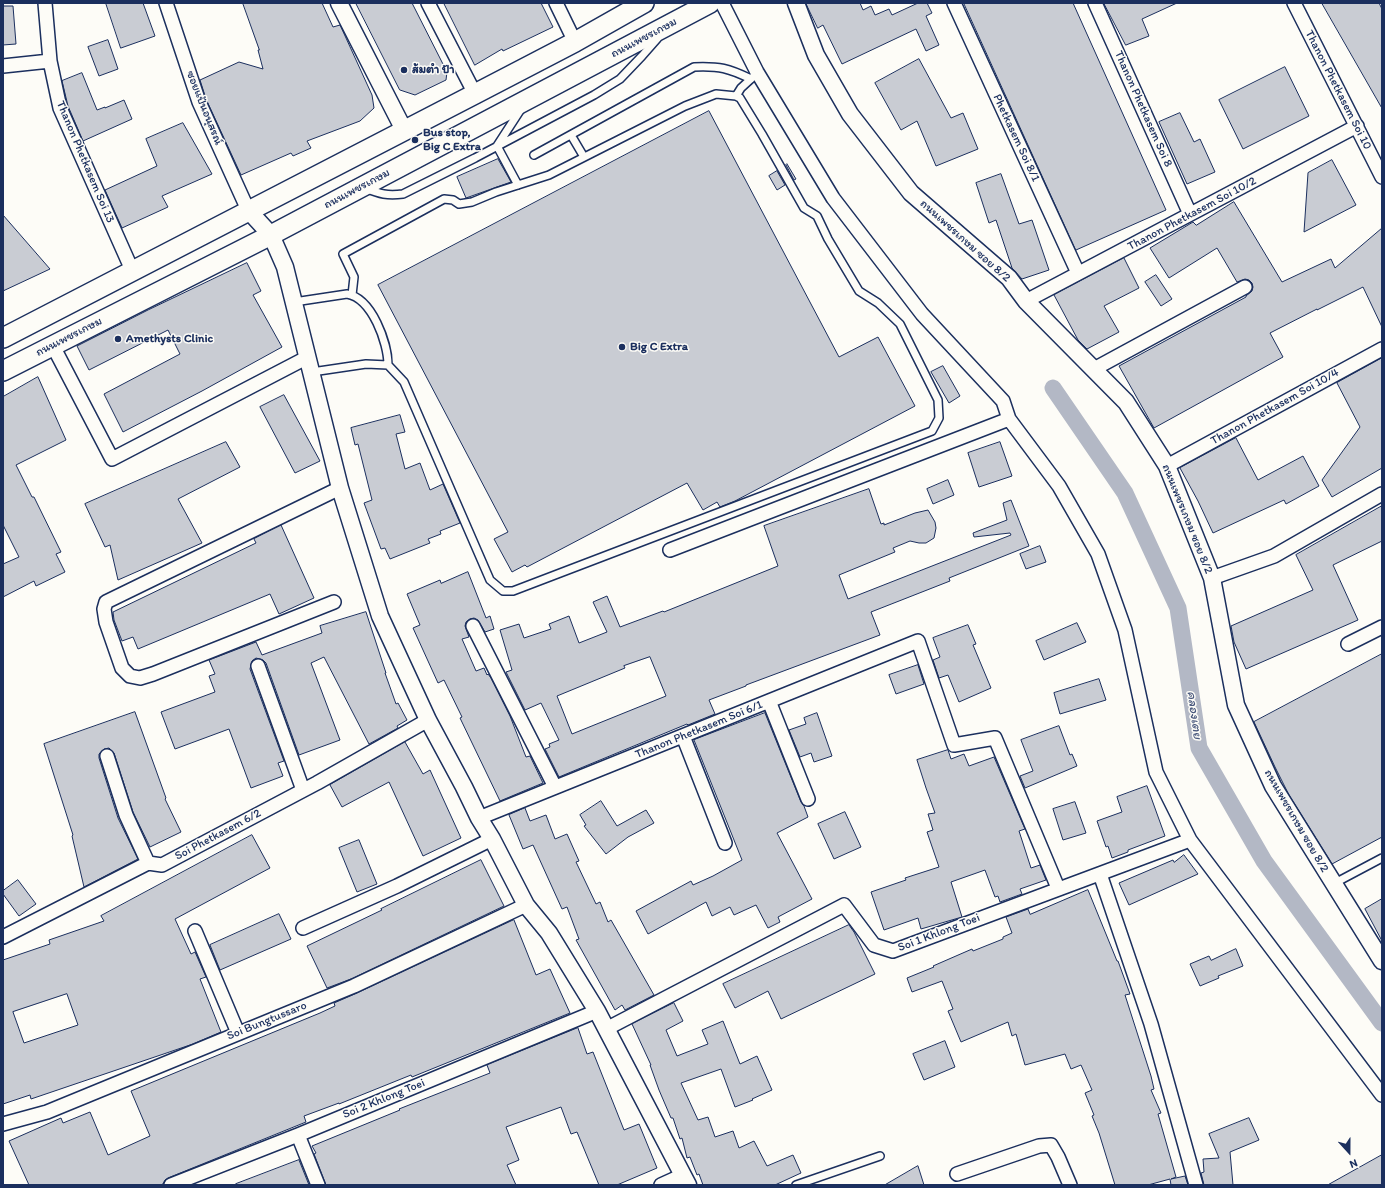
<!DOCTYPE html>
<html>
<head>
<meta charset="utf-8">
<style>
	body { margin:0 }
	#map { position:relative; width:1385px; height:1188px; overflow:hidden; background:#fdfcf7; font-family:Itim,sans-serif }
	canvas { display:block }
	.frame { position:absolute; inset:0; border:4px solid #1b2f5e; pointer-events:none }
	.north { position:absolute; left:1329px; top:1132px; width:40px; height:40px; -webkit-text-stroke:3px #fdfcf7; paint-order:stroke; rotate:159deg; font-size:11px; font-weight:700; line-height:16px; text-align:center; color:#1b2f5e }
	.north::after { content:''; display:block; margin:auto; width:14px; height:18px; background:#1b2f5e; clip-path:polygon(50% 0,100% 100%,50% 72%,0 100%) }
</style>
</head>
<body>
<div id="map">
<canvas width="1385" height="1188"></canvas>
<div class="frame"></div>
<div class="north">N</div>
</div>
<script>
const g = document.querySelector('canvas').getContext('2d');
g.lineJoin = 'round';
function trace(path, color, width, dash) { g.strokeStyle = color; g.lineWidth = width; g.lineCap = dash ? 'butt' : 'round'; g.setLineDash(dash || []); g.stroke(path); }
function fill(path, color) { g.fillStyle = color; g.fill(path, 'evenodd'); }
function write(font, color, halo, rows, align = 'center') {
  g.font = font + ' Itim,"Playpen Sans Thai",sans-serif'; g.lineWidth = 3; g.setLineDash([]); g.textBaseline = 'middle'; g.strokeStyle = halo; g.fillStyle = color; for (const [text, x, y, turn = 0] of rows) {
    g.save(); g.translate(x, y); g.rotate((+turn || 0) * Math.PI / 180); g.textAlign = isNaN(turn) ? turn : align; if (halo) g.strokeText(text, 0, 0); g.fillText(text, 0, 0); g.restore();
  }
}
trace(new Path2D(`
	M1053,388l72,105 53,115 21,140 65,113 118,162`), '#b3b8c5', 17);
const building = new Path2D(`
	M106,3h37l12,33 -34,12z
	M243,3h79l11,24 7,-2 6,13 26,57 2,13 -14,13 -53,20 4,7 -18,8 -2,-3 -50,22 -35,-76 -6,-19 39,-18 24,7 -5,-19h1z
	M356,3h56l35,69 -1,8 -31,15 -15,-5z
	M444,3h97l12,24 -50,24 -1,-2 -27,16z
	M806,3h54l3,7 8,-4 4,9 14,-6 3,6 26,-12h9l5,10 -6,3 13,29 -13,6 -10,-22 -74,35 -19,-39 -5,3z
	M964,3h109l93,207 -90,40z
	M1104,3h73l-35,16 7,17 -23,9z
	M1322,3h57l3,6v99z
	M3,6h10l3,38 -13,1z
	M108,40l10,29 -19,7 -11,-29z
	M919,59l32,59 12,-5 15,36 -42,17 -19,-45 -16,9 -26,-47z
	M1285,67l24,49 -66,33 -24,-49z
	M82,73l15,37 8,-3v1l19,-8 8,19 -49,22 -15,-35 -6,-25z
	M709,111l130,246 39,-20 37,69 -180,95 -15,6 -3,-5 -14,8 -16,-27 -160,84 -2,-2 -13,7 -18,-33 14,-7 -130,-247z
	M1180,113l14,29 6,-3 15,33 -28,12 -28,-62z
	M183,123l29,51 -50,22 6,11 -46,21 -17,-38 52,-24 -11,-27z
	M498,159l13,23 -45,16 -9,-21z
	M1332,160l24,45 -52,27 4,-59z
	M787,164l9,15 -2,1 -8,-15z
	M777,171l8,14 -8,5 -8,-14z
	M1001,174l18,50 13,-4 17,50 -27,9 -10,-11 -16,-48 -7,3 -13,-40z
	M1234,202l48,80 49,-23 4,9 47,-40v99l-19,-40 -46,23v-1l-47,24 13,24 -129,71 -35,-62 127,-69v-1l6,-5 1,-4 -1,-4 -3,-3 -4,-1 -8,3 -20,-34 -48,30 -19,-30 43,-26 3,3z
	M3,215l47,54 -47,22z
	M1124,258l15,30 -35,18 15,26 -32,17 -9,-9 -24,-45z
	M247,263l14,28 -8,4 29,52 -80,44 -79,41 -19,-38 76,-40 -12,-24 -79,40 -12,-24 71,-36z
	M1156,275l16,24 -11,7 -16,-24z
	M1382,358v110l-50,29 -10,-17 38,-53 -23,-44z
	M943,366l17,30 -11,7 -18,-31z
	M38,377l28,63 -50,25 16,32h2l27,55 -5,2 9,18 -29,14 -2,-5 -31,16v-33l16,-7 -16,-32v-128z
	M284,395l36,66 -25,12 -35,-66z
	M400,415l5,17 -9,2 9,35 15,-6 10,27 13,-6 17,39 -20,8 1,3 -13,5 2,4 -40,16 -5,-11 -4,1 -17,-46 8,-3 -14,-56 -3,1 -4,-17z
	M1236,438l22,42 45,-24 16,30 -33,18 -2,-4 -71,33 -15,-32 -18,-33z
	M226,442l14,25 -62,32 24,44 -84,37 -8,-35 -5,2 -20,-43z
	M1000,442l12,34 -33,11 -11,-34z
	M948,480l6,15 -21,9 -6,-15z
	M869,489l12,35 3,-1v2l31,-12 13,-3 7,12 1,6 -2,10 -8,5h-7l-9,-2 -17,7 2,4 -56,23 9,24 163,-64 -1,-2 -36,4 -1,-4 34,-13 -4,-17 8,-3 18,46 -80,32 1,3 -79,31 9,23 -134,50v1l-37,14 6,14 -27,11 -1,-1 -128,53 -14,-28 5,-2 -1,-3 10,-4 -18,-37 -16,7 -19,-38 6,-2 -12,-40 19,-6 5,14 27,-9 -2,-5 20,-8 10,27 28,-11 -14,-30 14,-6 13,31 43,-16 1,1 114,-46 -14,-40zM650,657l16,39 -94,38 -15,-38 68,-28 -1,-2z
	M1382,506v35l-49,24 25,55 -112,49 -12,-27 -3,-16 82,-36 -17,-35z
	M281,525l33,73 -35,16 -9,-20 -132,55 -5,-12 -11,4 -8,-21 -1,-8 143,-69 -2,-4z
	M1040,546l6,16 -20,7 -6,-15z
	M468,572l18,46 4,-2 4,13 -9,3 -7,-12 -4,-2 -4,1 -4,3 -1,4 4,11 -7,2 14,32 8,-3 3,7 1,-1 3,4 19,38 16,41 4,-1 13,27 -43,18 -40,-83 2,-1 -18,-37 -6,3 -25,-55 7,-3 -13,-31 33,-14 1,3z
	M366,612l20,61h-1l11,31 2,-1 9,17 -10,6 1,2 -29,16 -45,-87 -13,6 29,77 -41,15 -33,-92 -3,-3 -7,-2 -4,3 -2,8 34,92 -6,2 5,13 -32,12 -22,-59 -54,20 -14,-37 54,-20 -6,-16 6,-2 -6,-14 47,-18 6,13 60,-22 -2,-7z
	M1077,623l9,19 -42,18 -8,-19z
	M968,625l8,19 -3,1 18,43 -32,14 -11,-27 -9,3 -6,-18 7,-3 -7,-19z
	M1382,654v183l-50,27 -43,-69 -14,-28 -21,-45z
	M918,665l6,19 -28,10 -7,-19z
	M1099,679l7,21 -46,14 -6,-21z
	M135,712l31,86 -1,1 16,33 -31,15 -17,-35 -19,-59 -5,-5 -5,1 -5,5v4l19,60 20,41 -54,28 -12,-51 1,-1 -29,-91z
	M765,713l36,89 3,4 4,11 -31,16 35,66 -34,18 2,5 -12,6 -12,-23 -22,10 -4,-8 -18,9 -6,-14 -58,32 -12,-23 55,-30 2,4 20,-9 29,-16 -48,-120z
	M817,713l15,43 -18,6 -3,-9 -11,4 -11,-27 17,-6 -2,-6z
	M1059,726l11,29 2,-1 5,12 -52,22 -5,-12 13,-5 -12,-31z
	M405,742l18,32 7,-4 31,68 -38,18 -34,-74 -47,25 -12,-22z
	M948,750l3,9 13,-5 5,12 25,-9 31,72 -6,2 12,37 9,-3 6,15 -26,9 2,5 -22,8 -2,-6 -3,1 -10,-27 -34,12 11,35 -41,12 -3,-11 -34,12 -13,-38 35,-12 -1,-2 34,-11 -12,-35 6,-2 -5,-16 7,-1 -9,-25 -9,-28z
	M1147,786l18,50 -37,14v2l-16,6 -4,-12 -2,1 -9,-26 25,-9 -5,-15z
	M601,801l16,25 29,-16 8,13 -26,14 -22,17 -22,-28 2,-1 -6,-10z
	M1075,802l11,31 -23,7 -10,-31z
	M525,808l5,13 16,-6 9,24 12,-5 12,27 -3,1 20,42 4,-2 8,20 3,-2 43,75 -29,15 -3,-5 -7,5 -39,-70 3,-1 -12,-32 -5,2 -29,-64 -10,4 -14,-34z
	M845,812l16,35 -27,12 -16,-35z
	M252,835l18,33 -95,51 16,35 4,-2 11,25 -6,2 21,53 -28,12 -162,55 -1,-4 -27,9v-144l47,-16 -1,-4 55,-19 -3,-5zM67,994l11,31 -54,18 -11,-31z
	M359,840l18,44 -20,8 -18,-44z
	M1184,855l14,19 -69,31 -10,-22 54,-23 1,2z
	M481,860l23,46 -153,73 -24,9 -20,-42 75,-36 -1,-1z
	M18,880l18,24 -17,12 -16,-22v-3z
	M1088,890l29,71h1l12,33 -5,1 26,81 3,13 -3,1 10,23 -3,1 18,63 -5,2 14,-3 3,9h-17l-1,-6 -22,6h-33l-16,-52 -7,-17 2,-1 -9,-22 7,-3 -11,-25 -10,4 -6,-15 -40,11 -9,-31 -4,2 -4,-14 -47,20 -13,-31 5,-2 -11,-28 -30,11 -5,-14 27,-11 -1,-1 39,-17 1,2 30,-12v-2l9,-4 -6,-16 22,-8 2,5z
	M1382,899v42l-17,-32z
	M279,914l12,25 -71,31 -10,-25z
	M514,920l22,55 14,-6 20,44 -158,64 -1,-2 -72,29v-1l-35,13 2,6 -138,56 -3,2 -2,4 -3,1h-131l-20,-44 52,-23 2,5 27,-11 18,43 42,-19 -19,-45 189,-78 15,-7 -1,-3 23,-10z
	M849,925l5,7 21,42 -94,45 -13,-28 -33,17 -12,-24z
	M1236,949l7,17 -25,10 1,2 -19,8 -10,-22 19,-8 2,4z
	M674,1003l9,18 -17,9 11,26 31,-12 -6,-14 21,-9 17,43 17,-8 15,34 -20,9 1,1 -18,7 -14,-38 -40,14 17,37 10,-3 7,20 18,-6 6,17 15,-7 13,25 26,-11 8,18 -26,12h-72l-4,-11 -2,1 -7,-18 -3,1 -5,-20 -2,1 -7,-21h-2l-12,-28 -9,-25h1l-19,-41z
	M578,1028l9,26 6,-2 31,78 15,-6 18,44 -40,17h-18l-22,-53 -6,2 -10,-27 -55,20 13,33 -12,5 9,20h-190l-12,-31 2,-1 -4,-7 88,-36 -1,-1 91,-36 -3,-8z
	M945,1041l10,26 -31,13 -11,-26z
	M1249,1118l10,22 -29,12 3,33h-29l-3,-12 3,-1 -1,-13 16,-1 -10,-24z
	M1382,1155v30h-54z
	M299,1160l10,25h-72l-1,-1z
	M918,1166l6,19h-39z`);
fill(building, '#c9ccd3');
trace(building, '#1b2f5e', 1);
const service = new Path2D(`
	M736,96l5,-8 12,-11
	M571,135l13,22
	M534,155l160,-88c26,-1 34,1 57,12
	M518,185l-21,-39 24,-37
	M365,188c15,6 22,8 38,6l72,-36 119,-63 26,-16 22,-23 15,-17
	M294,302l53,-8c25,4 41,49 41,71
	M312,372l54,-8 22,1 16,17 86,198 13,11h10l419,-160 7,-13 -1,-18 -38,-76 -22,-21 -19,-12 -31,-52 -11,-23 -13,-8 -42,-74 -22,-36 -4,-2 -20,-2 -31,12 -136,69 -53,17 -24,10 -13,2 -6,-4 -9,-1 -101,55 11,23 -2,18
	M1333,884l49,-26
	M796,1185l84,-29`);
const minor = new Path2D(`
	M45,3l5,58 10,47 72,162
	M166,3l33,99 49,108
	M428,3l47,91
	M556,3l19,39
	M722,3l35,69 76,126 89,116 81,87 6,18 50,67 39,68 27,76 31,142 34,68 192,255
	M954,3l124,270
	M1095,3l95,211
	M1294,3l88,174
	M3,66l47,-5
	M1026,301l331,-175
	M53,346l59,113 196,-102
	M1094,369l151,-82
	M1167,466l215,-117
	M670,550l339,-131
	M1212,578l62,-22 108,-62
	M334,602l-181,72 -13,4 -10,-2 -8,-8 -16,-46 -2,-13 2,-7 234,-114
	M473,626l82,161
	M1348,644l34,-17
	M258,666l45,124
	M769,701l39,98
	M683,736l42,107
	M107,756l19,59 22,48
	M479,818l439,-177 36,104 41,-7 63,150
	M1100,874l51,150 45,161
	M303,928l94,-42 95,-47
	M195,931l43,102
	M3,937l145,-74 14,2 155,-82 111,-63
	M606,1029l238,-124 30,40 19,6 297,-111
	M3,1124l44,-12 307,-126 172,-81
	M298,1135l20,50
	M957,1174l82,-28 12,-1 7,12 12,28
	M171,1185l127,-50 299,-124
	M661,1185l22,-10`);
const tertiary = new Path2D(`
	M339,3l65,127
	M796,3l20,52 34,59 61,79 98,85 17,23 100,101 41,64 45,112 24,127 37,81 109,175
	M248,210l23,25 14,32 55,221 40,128 48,104 36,67 15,31 13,21 34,66 23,28 48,78 91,174`);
const secondary = new Path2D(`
	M3,338l472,-244 100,-52 69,-39
	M3,371l268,-136 439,-232`);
trace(service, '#1b2f5e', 10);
trace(minor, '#1b2f5e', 16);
trace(tertiary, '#1b2f5e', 19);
trace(secondary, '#1b2f5e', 22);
trace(service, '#fdfcf7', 7);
trace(minor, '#fdfcf7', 13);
trace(tertiary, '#fdfcf7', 16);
trace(secondary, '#fdfcf7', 19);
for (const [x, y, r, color] of [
	[404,70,4,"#1b2f5e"],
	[415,140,4,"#1b2f5e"],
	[118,339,4,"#1b2f5e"],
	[622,347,4,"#1b2f5e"]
]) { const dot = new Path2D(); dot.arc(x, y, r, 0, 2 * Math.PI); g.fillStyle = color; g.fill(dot); trace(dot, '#fdfcf7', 1.5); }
write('12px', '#1b2f5e', '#fdfcf7', [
	["ถนนเพชรเกษม",644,38,-28],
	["Thanon Phetkasem Soi 10",1338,90,63],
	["ซอยแป้นอนุสรณ์",204,108,68],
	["Thanon Phetkasem Soi 8",1143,109,66],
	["Phetkasem Soi 8/1",1016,138,65],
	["Thanon Phetkasem Soi 13",85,162,67],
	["ถนนเพชรเกษม",357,189,-28],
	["Thanon Phetkasem Soi 10/2",1192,214,-28],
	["ถนนเพชรเกษม ซอย 8/2",965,241,42],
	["ถนนเพชรเกษม",69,337,-27],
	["Thanon Phetkasem Soi 10/4",1275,407,-29],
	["ถนนเพชรเกษม ซอย 8/2",1187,519,68],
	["Thanon Phetkasem Soi 6/1",699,730,-22],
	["ถนนเพชรเกษม ซอย 8/2",1296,821,60],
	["Soi Phetkasem 6/2",218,835,-28],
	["Soi 1 Khlong Toei",939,933,-21],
	["Soi Bungtussaro",267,1021,-22],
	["Soi 2 Khlong Toei",384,1099,-22]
]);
write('bold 12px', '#1b2f5e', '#fdfcf7', [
	["ส้มตำ ป้า",412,70],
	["Bus stop,",423,133],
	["Big C Extra",423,147],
	["Amethysts Clinic",126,339],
	["Big C Extra",630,347]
], 'left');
write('italic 13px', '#49587d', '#fdfcf7', [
	["คลองเตย",1194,715,82]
]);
</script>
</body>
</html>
